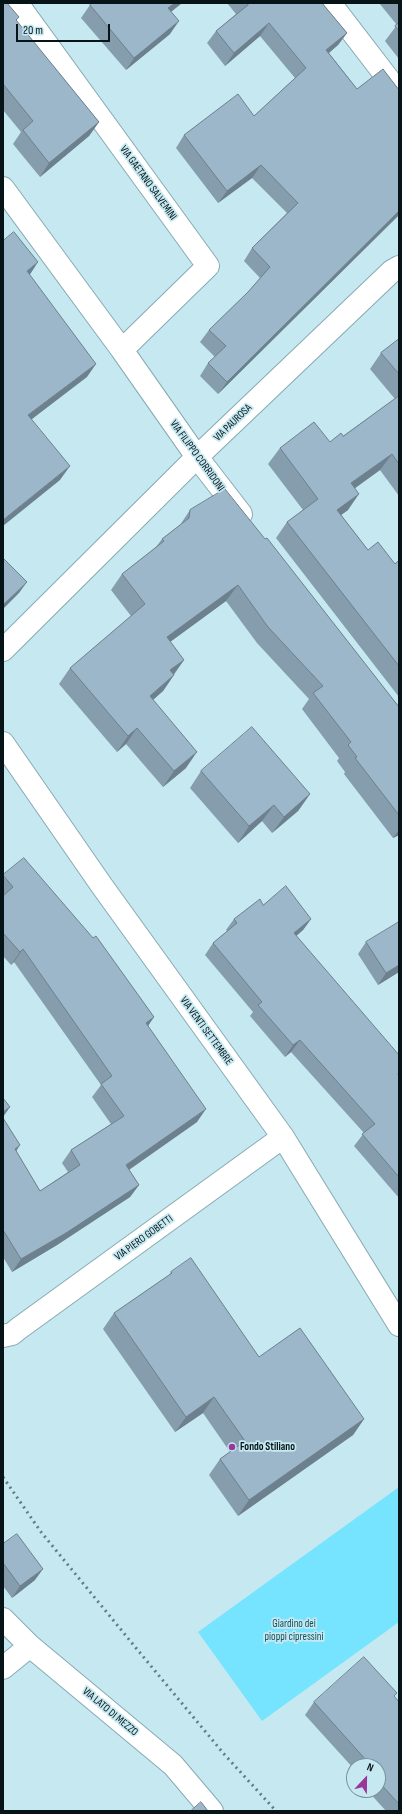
<!DOCTYPE html>
<html>
<head>
<meta charset="utf-8">
<style>
	body { margin:0 }
	#map { position:relative; width:402px; height:1814px; overflow:hidden; background:#c5e8f1; font-family:"Sofia Sans Condensed",sans-serif }
	canvas { display:block }
	.frame { position:absolute; inset:0; border:4px solid #071417; pointer-events:none }
	.north { position:absolute; left:346px; top:1758px; width:40px; height:40px; box-sizing:border-box; background:#c5e8f1; border:1px solid #79939a; border-radius:50%; rotate:22deg; font-size:11px; font-weight:700; line-height:16px; text-align:center; color:#071417 }
	.north::after { content:''; display:block; margin:auto; width:14px; height:18px; background:#99379d; clip-path:polygon(50% 0,100% 100%,50% 72%,0 100%) }
	.scale { position:absolute; left:16px; top:24px; width:94px; height:18px; box-sizing:border-box; border:2px solid #071417; border-top:0; padding-left:5px; font-size:12px; line-height:14px; white-space:nowrap; color:#071417; -webkit-text-stroke:3px #c5e8f1; paint-order:stroke }
</style>
</head>
<body>
<div id="map">
<canvas width="402" height="1814"></canvas>
<div class="frame"></div>
<div class="north">N</div>
<div class="scale">20 m</div>
</div>
<script>
const g = document.querySelector('canvas').getContext('2d');
g.lineJoin = 'round';
function fill(path, color) { g.fillStyle = color; g.fill(path, 'evenodd'); }
function trace(path, color, width, dash) { g.strokeStyle = color; g.lineWidth = width; g.lineCap = dash ? 'butt' : 'round'; g.setLineDash(dash || []); g.stroke(path); }
function write(font, color, halo, rows, align = 'center') {
  g.font = font + ' "Sofia Sans Condensed",sans-serif'; g.lineWidth = 3.5; g.setLineDash([]); g.textBaseline = 'middle'; g.strokeStyle = halo; g.fillStyle = color; for (const [text, x, y, turn = 0] of rows) {
    g.save(); g.translate(x, y); g.rotate((+turn || 0) * Math.PI / 180); g.textAlign = isNaN(turn) ? turn : align; if (halo) g.strokeText(text, 0, 0); g.fillText(text, 0, 0); g.restore();
  }
}
fill(new Path2D(`
	M399,1487v135l-137,99 -64,-89z`), '#76e4fe');
const street = new Path2D(`
	M17,3l191,263 -86,84
	M330,3l69,90
	M3,188l119,162 75,107 44,57
	M3,650l194,-193 195,-186 7,-4
	M3,743l99,143 181,251 116,188
	M3,1336l9,-2 6,-5 265,-192
	M3,1619l27,27 143,119 39,46
	M3,1668l27,-22`);
trace(street, '#88aab2', 24);
trace(street, '#fff', 22);
trace(new Path2D(`
	M3,1477l38,55 95,116 88,106 52,57`), '#647c81', 3, [2, 4]);
fill(new Path2D(`
	M3,3l16,14 -3,4 83,101 -10,14 -49,41 -27,-33 8,-12 -18,-22z
	M92,3h90l-11,9 -1,22 -44,36 -45,-52 9,-13z
	M227,3h95l25,30 -9,12 -9,8 28,36 42,1v125l-181,179 -18,-18 8,-13 7,-6 -15,-15 9,-12 39,-38 12,-14 -16,-17 8,-13 35,-35 -35,-35 -34,25 -42,-55 8,-13 70,-19 41,-38 -35,-42 -35,30 -18,-23 9,-12 20,-17z
	M379,3h20v56l-14,-18 12,-16z
	M399,339v157l-19,-26 -25,18 -7,22 -7,5 27,35 27,14 4,-4v137l-123,-159 11,-16 16,-12 -35,-46 12,-16 50,-6 13,-6 52,-37 -25,-30 11,-16z
	M190,510l75,29 134,168v128l-6,3 -49,-64 1,-2 -8,-11 2,-3 -37,-49 7,-10 -52,-56 -31,-42 -56,41 14,18 -21,31 -10,9 33,68 -23,19 -37,-43 -9,8 -58,-68 11,-16 61,-52 -20,-26 11,-16 34,-27 6,-8 18,-14z
	M201,771l109,23 -12,17 -26,22 -10,-12 -24,22 -48,-55z
	M3,876l151,141 -6,9 49,96 -68,48 10,15 -9,12 -73,48 -45,27 -9,-15v-139l13,33 24,40 28,-19 -6,-9 9,-13 40,-26 -19,-27 9,-12 -87,-123 -3,3 -8,-9z
	M263,905l48,14 -8,11 -7,6 103,140v122l-45,-52 10,-13 -73,-81 -6,5 -35,-41 3,-4 -48,-57 8,-12 14,-12 -1,-1 8,-11z
	M366,942l33,30 -21,13 -20,-31z
	M171,1272l88,85 105,62 -11,16 -115,81 -29,-41 11,-16 10,-7 -27,-39 -28,19 -72,-103 11,-16 55,-38z
	M3,1544l32,36 -23,18 -9,-12z
	M394,1697l5,5v109h-13l-19,-21h11v-24h-24v3l-49,-54 9,-13z`), '#869dad');
fill(new Path2D(`
	M175,3h7l-23,18 9,-13z
	M179,21l-9,13 -44,36 8,-12z
	M269,23l-9,13 -35,30 9,-13z
	M347,33l-9,12 -21,18 9,-13z
	M99,122l-10,14 -49,41 9,-14z
	M261,165l-9,13 -34,25 9,-12z
	M399,211v4l-181,179 9,-12z
	M38,262l-9,14 -2,-5z
	M96,364l-9,13 -68,52 9,-14z
	M392,454l-12,16 -40,29 11,-16z
	M70,466l-10,14 -57,46v-6z
	M359,494l-11,16 -22,16 11,-16z
	M27,582l-8,11 -16,16v-4z
	M238,585l-12,16 -71,52 12,-16z
	M184,660l-12,16 -2,-6z
	M174,675l-11,16 -24,21 11,-16z
	M137,728l-11,16 -9,8 11,-16z
	M197,752l-11,16 -23,19 11,-16z
	M310,794l-12,17 -26,22 12,-16z
	M274,805l-12,16 -24,22 11,-17z
	M399,830v5l-6,3z
	M311,919l-8,11 -17,15 8,-12z
	M23,949l-9,13 -3,3 9,-13z
	M399,965v7l-21,13 8,-12z
	M154,1017l-9,13 1,-7z
	M300,1040l-9,12 -6,5 8,-12z
	M10,1107l-7,10v-5z
	M206,1109l-9,13 -80,56 9,-13z
	M20,1145l-8,13 3,-9z
	M139,1185l-9,12 -73,48 -45,27 9,-13z
	M214,1397l-11,16 -28,19 11,-15z
	M364,1419l-11,16 -115,81 11,-16z
	M43,1569l-8,11 -23,18 8,-12z`), '#6d808d');
const building = new Path2D(`
	M3,3h4l12,14 -3,3 83,102 -50,41 -26,-33 10,-9 -30,-37z
	M92,3h83l-7,5 11,13 -45,37 -44,-53z
	M246,3h76l25,30 -21,17 31,39 26,-20 16,21v121l-172,171 -19,-19 18,-17 -17,-16 39,-38 22,-25 -18,-19 46,-45 -37,-38 -34,26 -43,-56 54,-41 16,22 52,-48 -37,-45 -35,30 -18,-22 32,-26z
	M399,23v8l-4,-5z
	M14,232l24,30 -11,9 69,93 -68,51 42,51 -67,54v-279z
	M399,339v35l-18,-21z
	M399,396v68l-7,-10 -41,29 8,11 -22,16 31,40 10,-8 17,22 4,-4v106l-112,-144 31,-23 -38,-51 34,-26 16,20 11,-9 2,3z
	M225,489l40,50 2,-1 132,169v108l-44,-57 2,-1 -9,-12 3,-3 -38,-49 10,-7 -55,-59 -30,-42 -71,52 17,23 -14,10 4,5 -24,21 47,56 -23,19 -37,-43 -9,8 -58,-68 75,-64 -23,-30 42,-33 -2,-2 27,-21 1,-8z
	M3,558l24,24 -24,23z
	M252,727l58,67 -26,23 -10,-12 -25,21 -48,-55z
	M24,858l69,80 3,-2 58,81 -8,6 60,86 -80,56 13,20 -73,48 -45,26 -18,-29v-112l17,27 -5,4 25,42 40,-26 -9,-15 53,-34 -23,-32 11,-8 -89,-127 -3,3 -17,-19v-37l10,-9 -10,-12z
	M286,886l25,33 -17,14 105,122v16l-1,4 1,1v101l-37,-43 13,-10 -75,-84 -7,5 -35,-40 4,-3 -49,-59 24,-20 -3,-4 26,-20 3,6z
	M399,922v43l-13,8 -20,-31z
	M3,1098l7,9 -7,5z
	M191,1258l68,99 41,-29 64,91 -115,81 -29,-41 25,-18 -31,-44 -28,20 -72,-104 58,-40 -1,-1z
	M17,1534l26,35 -23,17 -17,-23v-19z
	M364,1657l33,36 -3,3 5,6v102l-21,-23v-15h-13l-3,-2 4,-4 -52,-58z
	M201,1802l7,9h-17z`);
fill(building, '#9cb7c9');
trace(building, '#6d808d', 1);
for (const [x, y, r, color] of [
	[232,1447,4,"#99379d"]
]) { const dot = new Path2D(); dot.arc(x, y, r, 0, 2 * Math.PI); g.fillStyle = color; g.fill(dot); trace(dot, '#c5e8f1', 1.5); }
write('11px', '#071417', '#c5e8f1', [
	["VIA GAETANO SALVEMINI",148,183,54],
	["VIA PAUROSA",233,423,-44],
	["VIA FILIPPO CORRIDONI",197,456,54],
	["VIA VENTI SETTEMBRE",206,1031,54],
	["VIA PIERO GOBETTI",144,1238,-36],
	["VIA LATO DI MEZZO",110,1712,40]
]);
write('bold 11px', '#071417', '#c5e8f1', [
	["Fondo Stiliano",240,1447]
], 'left');
write('11px', '#16515e', '#c5e8f1', [
	["Giardino dei",294,1624],
	["pioppi cipressini",294,1637]
]);
</script>
</body>
</html>
